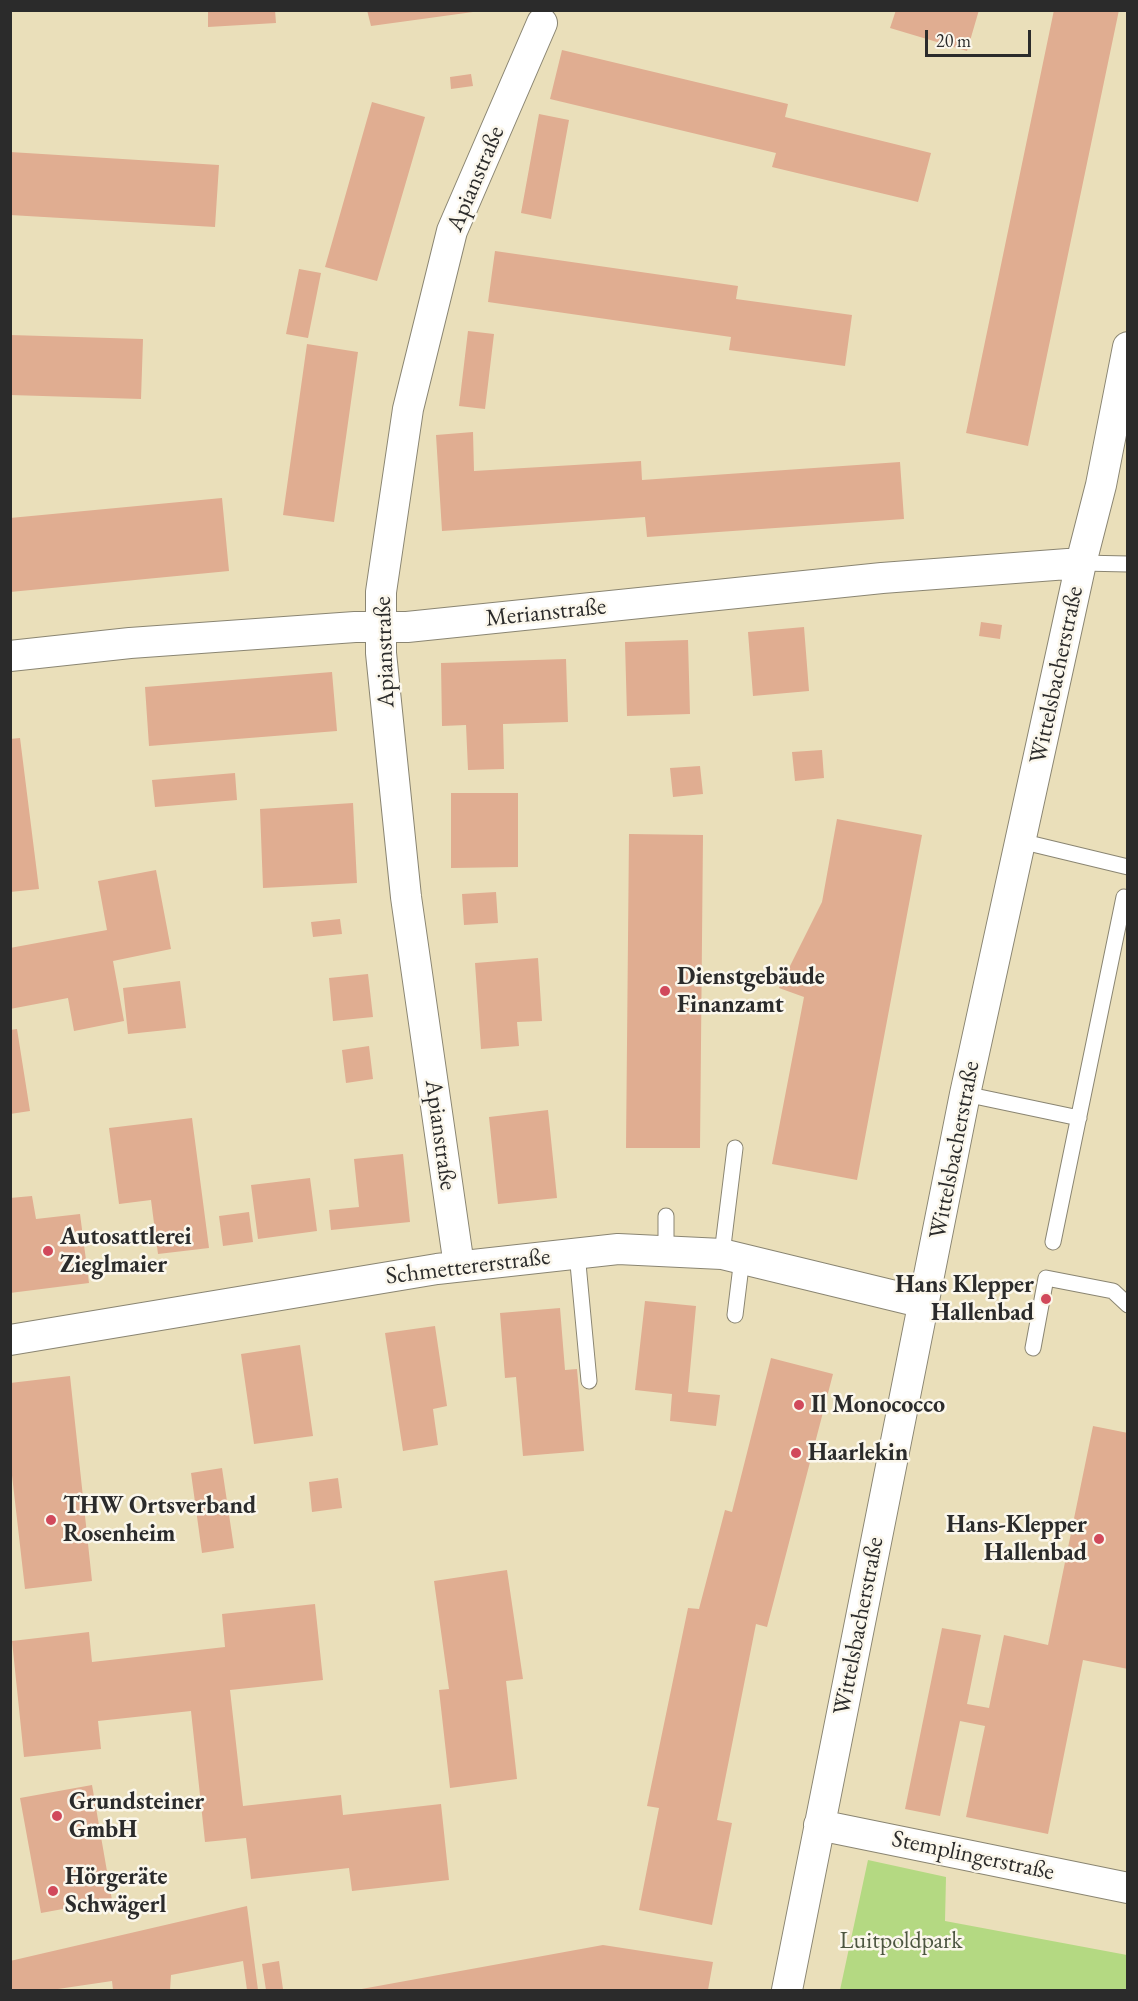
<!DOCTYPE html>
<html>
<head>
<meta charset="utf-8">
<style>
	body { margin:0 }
	#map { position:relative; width:1138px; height:2001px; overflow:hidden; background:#eadfba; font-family:"EB Garamond",serif }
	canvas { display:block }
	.frame { position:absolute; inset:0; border:12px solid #2b2b2b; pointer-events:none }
	.scale { position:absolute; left:925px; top:30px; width:106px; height:27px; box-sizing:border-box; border:3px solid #2b2b2b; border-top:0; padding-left:8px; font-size:18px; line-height:21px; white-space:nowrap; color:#2b2b2b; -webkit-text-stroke:4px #fbf7ec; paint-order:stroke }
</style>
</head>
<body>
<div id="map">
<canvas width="1138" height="2001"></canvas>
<div class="frame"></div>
<div class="scale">20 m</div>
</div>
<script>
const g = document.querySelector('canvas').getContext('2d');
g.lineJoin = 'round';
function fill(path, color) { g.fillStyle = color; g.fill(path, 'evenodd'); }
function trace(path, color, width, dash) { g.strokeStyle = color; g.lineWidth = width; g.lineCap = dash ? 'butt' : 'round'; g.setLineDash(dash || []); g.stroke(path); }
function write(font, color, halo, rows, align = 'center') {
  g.font = font + ' "EB Garamond",serif'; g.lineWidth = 5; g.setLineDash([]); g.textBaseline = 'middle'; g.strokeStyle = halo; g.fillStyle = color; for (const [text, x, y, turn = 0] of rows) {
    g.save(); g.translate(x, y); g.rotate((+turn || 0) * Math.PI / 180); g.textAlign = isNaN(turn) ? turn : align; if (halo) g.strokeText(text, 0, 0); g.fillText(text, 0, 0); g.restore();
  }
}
fill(new Path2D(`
	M868,1860l78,17 -1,44 182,34v35h-287z`), '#b4d982');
fill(new Path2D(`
	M208,10h67l1,13 -68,4z
	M367,10h106v2l-102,14z
	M896,10h83l-12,41 -77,-23z
	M1054,10h65l-91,436 -62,-13z
	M562,50l226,54 -3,13 146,36 -13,49 -146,-35 4,-14 -226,-54z
	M471,74l2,12 -22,3 -1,-12z
	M372,102l53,15 -48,164 -52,-14z
	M539,114l30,6 -18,99 -30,-6z
	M10,152l209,13 -4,62 -205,-12z
	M495,251l243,35 -2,13 116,16 -7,51 -116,-16 2,-13 -243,-35z
	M299,269l22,4 -13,65 -22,-4z
	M468,331l26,3 -9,75 -26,-3z
	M10,335l133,4 -2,60 -131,-4z
	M307,344l51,8 -24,170 -51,-7z
	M473,432l1,39 167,-10 1,19 258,-18 4,57 -257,18 -2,-20 -203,14 -6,-96z
	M222,498l7,73 -219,21v-74z
	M981,622l21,3 -2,14 -21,-3z
	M804,627l5,64 -56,5 -5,-64z
	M688,640l2,74 -63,2 -2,-74z
	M566,659l2,63 -65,2 1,45 -36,1 -2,-45 -24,1 -1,-63z
	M332,672l5,59 -188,15 -4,-59z
	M20,738l19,151 -29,3v-153z
	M822,750l2,28 -29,3 -3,-29z
	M700,766l3,28 -30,3 -3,-29z
	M235,773l2,27 -82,7 -3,-27z
	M451,793h67v74l-67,1z
	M353,803l4,80 -94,5 -3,-79z
	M837,819l85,16 -65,345 -85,-16 32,-167 -25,-9 43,-86z
	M629,834l74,1 -3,313h-74z
	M156,870l15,79 -58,12 11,60 -50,10 -6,-33 -58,11v-61l97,-18 -9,-49z
	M496,892l2,31 -34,2 -2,-31z
	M340,919l2,15 -29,3 -2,-15z
	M538,958l4,63 -25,1 2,24 -38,3 -6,-86z
	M368,974l5,43 -40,4 -4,-43z
	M180,981l6,47 -58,6 -5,-46z
	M17,1029l13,82 -20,3v-84z
	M369,1046l4,33 -27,4 -4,-33z
	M548,1110l9,88 -59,6 -9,-87z
	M192,1118l17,130 -51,6 -7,-54 -32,4 -10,-76z
	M403,1154l7,68 -79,8 -2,-20 30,-3 -5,-48z
	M310,1178l7,53 -59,8 -7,-54z
	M32,1196l4,23 44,-5 9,69 -79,10v-95z
	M249,1212l4,30 -30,4 -4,-30z
	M645,1301l51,5 -8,86 32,3 -4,31 -46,-5 2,-27 -37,-4z
	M560,1308l5,62 12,-1 7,82 -61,5 -7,-79 -11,1 -5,-65z
	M435,1326l12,80 -14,3 5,36 -35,6 -18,-118z
	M300,1345l13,91 -59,8 -13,-90z
	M771,1358l62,16 -66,253 -11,-3 -39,196 15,3 -20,102 -73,-15 20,-102 -12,-2 41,-198 11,1 26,-99 7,2z
	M70,1376l22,205 -67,8 -15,-131v-75z
	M1093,1426l35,7v236l-45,-9 -35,174 -82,-17 19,-91 -25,-5 -20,95 -35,-7 37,-181 39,7 -14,69 22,4 15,-73 44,10z
	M222,1468l12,80 -32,5 -11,-80z
	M338,1478l4,30 -30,4 -3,-30z
	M507,1570l16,109 -17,2 11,98 -67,9 -11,-98 10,-1 -15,-108z
	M315,1604l8,76 -93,10 13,116 98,-11 2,20 98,-11 8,76 -97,11 -3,-23 -98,11 -5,-41 -41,4 -14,-131 -93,10 3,28 -77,8 -12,-116 77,-9 3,30 133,-15 -3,-33z
	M92,1785l20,115 -71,13 -21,-115z
	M247,1906l11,84h-11l-4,-29 -72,14 -1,15h-57l-1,-9 -61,9h-41v-29z
	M603,1945l110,17 -5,28h-352z
	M279,1961l4,28 -17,1 -4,-26z`), '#e0ad91');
const lane = new Path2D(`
	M1081,563l47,1
	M1020,841l108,26
	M965,1094l114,24
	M666,1216v35
	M1053,1242l71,-345
	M577,1253l12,128
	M722,1254l13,-106
	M735,1315l7,-57
	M1033,1348l13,-70 67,13 15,14`);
const street = new Path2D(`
	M10,656l120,-13 225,-16h52l475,-49 199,-15
	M459,1266l-53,-369 -25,-244v-61l27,-183 44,-178 90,-208
	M10,1340l427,-71 181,-20 104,5 202,49
	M819,1825l309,63
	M787,1990l178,-896 116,-531 20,-78 27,-138`);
trace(lane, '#8a8572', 17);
trace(street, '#8a8572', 32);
trace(lane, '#fff', 15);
trace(street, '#fff', 30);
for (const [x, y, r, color] of [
	[665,991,6,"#d1495b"],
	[48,1251,6,"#d1495b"],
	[1046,1299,6,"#d1495b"],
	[799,1405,6,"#d1495b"],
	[796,1453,6,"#d1495b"],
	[51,1520,6,"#d1495b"],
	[1099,1539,6,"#d1495b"],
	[57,1816,6,"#d1495b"],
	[53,1891,6,"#d1495b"]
]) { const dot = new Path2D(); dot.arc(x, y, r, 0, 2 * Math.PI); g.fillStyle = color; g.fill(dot); trace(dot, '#fbf7ec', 2); }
write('24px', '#2b2b2b', '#fbf7ec', [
	["Apianstraße",476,179,-67],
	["Merianstraße",546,613,-6],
	["Apianstraße",385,652,-92],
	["Wittelsbacherstraße",1057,675,-78],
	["Apianstraße",440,1135,82],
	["Wittelsbacherstraße",955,1150,-79],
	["Schmettererstraße",468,1267,-7],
	["Wittelsbacherstraße",859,1626,-79],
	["Stemplingerstraße",973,1856,12]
]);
write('bold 24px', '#2b2b2b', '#fbf7ec', [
	["Dienstgebäude",677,977],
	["Finanzamt",677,1005],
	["Autosattlerei",60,1237],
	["Zieglmaier",60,1265],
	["Hans Klepper",1034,1285,"right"],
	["Hallenbad",1034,1313,"right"],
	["Il Monococco",811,1405],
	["Haarlekin",808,1453],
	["THW Ortsverband",63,1506],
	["Rosenheim",63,1534],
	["Hans-Klepper",1087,1525,"right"],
	["Hallenbad",1087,1553,"right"],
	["Grundsteiner",69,1802],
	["GmbH",69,1830],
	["Hörgeräte",65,1877],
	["Schwägerl",65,1905]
], 'left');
write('24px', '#4d5641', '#fbf7ec', [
	["Luitpoldpark",901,1941]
]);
</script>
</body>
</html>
